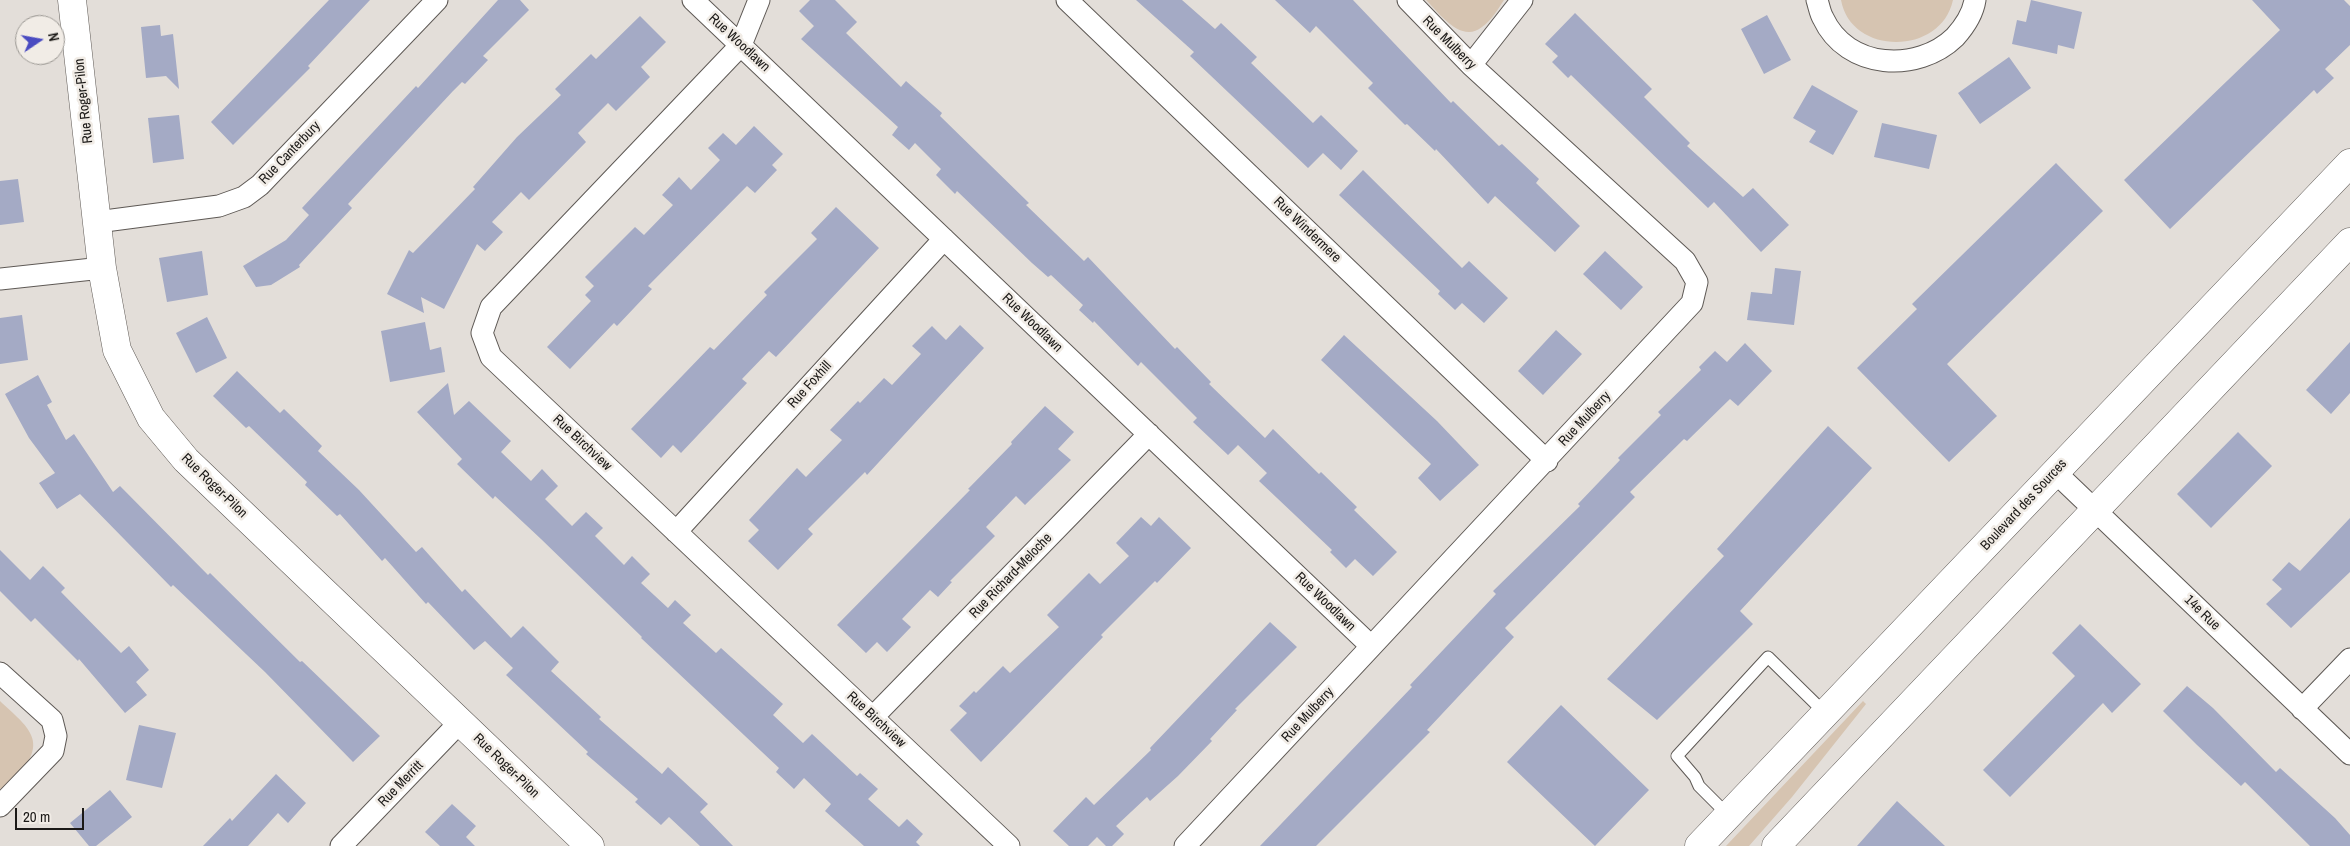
<!DOCTYPE html>
<html>
<head>
<meta charset="utf-8">
<style>
	body { margin:0 }
	#map { position:relative; width:2350px; height:846px; overflow:hidden; background:#e3ded9; font-family:"Archivo Narrow",sans-serif }
	canvas { display:block }
	.north { position:absolute; left:15px; top:15px; width:50px; height:50px; box-sizing:border-box; background:#f1ece6; border:1px solid #9b9893; border-radius:50%; rotate:78deg; font-size:14px; font-weight:700; line-height:20px; text-align:center; color:#1b1917 }
	.north::after { content:''; display:block; margin:auto; width:18px; height:22px; background:#4a4bc1; clip-path:polygon(50% 0,100% 100%,50% 72%,0 100%) }
	.scale { position:absolute; left:15px; top:808px; width:69px; height:22px; box-sizing:border-box; border:2px solid #1b1917; border-top:0; padding-left:6px; font-size:15px; line-height:18px; white-space:nowrap; color:#1b1917; -webkit-text-stroke:4px #f1ece6; paint-order:stroke }
</style>
</head>
<body>
<div id="map">
<canvas width="2350" height="846"></canvas>
<div class="north">N</div>
<div class="scale">20 m</div>
</div>
<script>
const g = document.querySelector('canvas').getContext('2d');
g.lineJoin = 'round';
function fill(path, color) { g.fillStyle = color; g.fill(path, 'evenodd'); }
function trace(path, color, width, dash) { g.strokeStyle = color; g.lineWidth = width; g.lineCap = dash ? 'butt' : 'round'; g.setLineDash(dash || []); g.stroke(path); }
function write(font, color, halo, rows, align = 'center') {
  g.font = font + ' "Archivo Narrow",sans-serif'; g.lineWidth = 5; g.setLineDash([]); g.textBaseline = 'middle'; g.strokeStyle = halo; g.fillStyle = color; for (const [text, x, y, turn = 0] of rows) {
    g.save(); g.translate(x, y); g.rotate((+turn || 0) * Math.PI / 180); g.textAlign = isNaN(turn) ? turn : align; if (halo) g.strokeText(text, 0, 0); g.fillText(text, 0, 0); g.restore();
  }
}
fill(new Path2D(`
	M1426,0h78c-6,9 -13,21 -22,27 -21,17 -43,-14 -56,-27z
	M1841,0h112c-12,56 -102,56 -112,0z
	M0,701c24,23 49,38 21,70 -7,8 -12,15 -21,18z
	M1863,701l3,3 -74,93 -43,49h-23z`), '#d6c4b1');
fill(new Path2D(`
	M329,0h41l-62,66 2,2 -77,77 -22,-23z
	M498,0h22l9,10 -46,46 5,4 -23,24 -3,-2 -9,9 -105,113 4,4 -53,57 1,2 -29,18 -15,2 -13,-21 43,-26 23,-25 -7,-7 114,-122 2,2z
	M810,0h25l22,22 -11,11 55,54 5,-6 36,32 -2,3 89,87 -3,2 58,56 4,-4 87,92 2,-2 34,35 -2,2 56,54 8,-9 46,45 2,-2 36,35 -3,3 43,42 -24,24 -18,-17 -9,9 -16,-16 2,-2 -73,-69 8,-8 -29,-28 -10,10 -35,-33 4,-4 -56,-56 -3,4 -44,-45 -1,2 -14,-13 4,-5 -32,-30 -3,2 -16,-14 -75,-72 -2,3 -19,-19 5,-6 -26,-26 -6,7 -17,-15 6,-8 -97,-88 13,-13 -15,-15z
	M1136,0h46l33,29 6,-6 36,34 -6,6 62,60 8,-8 37,36 -17,19 -18,-17 -15,15 -118,-112 4,-4z
	M1275,0h78l98,103 2,-2 46,45 3,-2 37,35 -3,4 44,43 -25,26 -60,-56 -7,8 -52,-55 -1,2 -28,-27 -2,1 -37,-37 5,-5 -57,-57 -6,7z
	M2031,0l51,12 -8,37 -16,-4 -1,9 -45,-10 5,-24 9,2z
	M2252,0h92l6,6v39l-25,24 9,9 -17,16 -3,-4 -144,139 -46,-49 156,-150z
	M1575,13l77,76 -8,8 46,46 -3,3 56,51 10,-9 36,37 -28,27 -47,-50 -6,6 -137,-133 -3,3 -16,-16 6,-6 -13,-12z
	M1767,15l24,45 -27,14 -23,-45z
	M640,16l26,26 -25,25 9,10 -34,34 -8,-8 -30,30 8,9 -57,58 -8,-8 -29,30 11,10 -18,19 -8,-7 -33,65 -23,-12 3,16 -37,-19 22,-44 4,3 62,-64 -2,-2 44,-50 44,-42 -6,-6 36,-35 5,5z
	M160,25l1,11 12,-2 6,55 -13,-13 -20,2 -5,-51z
	M2009,57l22,31 -51,36 -22,-31z
	M1812,85l46,26 -25,44 -24,-13 7,-11 -23,-13z
	M179,115l5,44 -31,4 -5,-45z
	M1882,123l55,12 -8,34 -55,-12z
	M754,126l29,28 -11,11 5,5 -22,23 -8,-7 -99,100 4,3 -35,37 -3,-3 -44,46 -23,-22 44,-46 -6,-6 9,-9 -9,-9 50,-50 9,8 29,-30 -11,-10 17,-18 12,13 29,-30 -12,-12 15,-15 13,12z
	M2056,163l47,48 -156,153 50,52 -48,46 -92,-94 60,-59 -5,-5z
	M1363,170l99,98 7,-7 39,37 -24,25 -22,-20 -7,7 -17,-16 2,-3 -101,-96z
	M18,179l6,43 -24,3v-44z
	M836,207l43,41 -103,109 -7,-6 -27,28 5,4 -66,70 -8,-8 -12,13 -30,-29 79,-82 4,3 53,-55 -3,-3 53,-53 -6,-6z
	M202,251l6,44 -41,7 -8,-44z
	M1605,251l38,36 -22,23 -38,-36z
	M1775,268l26,3 -7,54 -47,-5 4,-28 21,2z
	M22,315l6,45 -28,4v-46z
	M207,317l20,41 -31,15 -20,-40z
	M425,322l5,28 11,-3 4,25 -55,10 -9,-51z
	M960,325l24,23 -117,127 -2,-3 -57,57 5,5 -35,36 -30,-29 11,-11 -10,-10 48,-52 9,9 36,-37 -12,-10 28,-29 2,2 24,-25 8,7 29,-31 -9,-8 20,-20 14,14z
	M1556,330l26,24 -39,41 -25,-24z
	M1344,335l93,86 42,44 -39,36 -22,-23 13,-14 -110,-104z
	M2350,342v51l-19,21 -25,-24z
	M1745,343l27,28 -34,35 -8,-7 -43,42 -3,-2 -54,53 5,5 -130,131 9,9 -87,93 3,2 -114,114h-56l152,-159 -2,-2 86,-91 -3,-3 87,-85 -2,-2 42,-44 -2,-2 43,-43 -3,-3 43,-42 -2,-3 16,-16 12,11z
	M237,371l43,42 4,-4 38,37 -4,5 41,39 57,62 6,-5 40,45 3,-3 46,49 12,-12 36,36 -8,9 50,46 -2,2 63,55 6,-7 40,37 -8,8 33,34h-33l-31,-29 -8,8 -26,-23 3,-3 -52,-45 2,-2 -82,-77 7,-7 -28,-27 -11,9 -46,-48 -2,2 -41,-46 -3,3 -42,-47 -3,2 -32,-31 2,-3 -58,-56 -3,2 -33,-32z
	M38,375l14,27 -5,3 19,35 8,-6 39,58 7,-6 88,89 2,-2 90,89 2,-1 78,75 -27,26 -88,-90 -92,-87 -2,2 -91,-93 -23,15 -18,-26 16,-10 -26,-35 -24,-44z
	M448,383l6,32 15,-14 42,40 -10,11 30,29 11,-12 16,17 -13,13 27,27 14,-14 17,16 -8,8 29,29 8,-9 18,18 -9,9 27,25 7,-8 16,15 -8,8 33,30 5,-5 62,56 -10,11 30,28 9,-9 45,42 3,-3 18,16 -10,10 31,28 8,-8 16,15 -7,8 4,4h-56l-39,-35 6,-7 -27,-26 -10,11 -18,-17 3,-4 -138,-130 1,-1 -101,-98 -46,-43 -2,3 -36,-35 5,-5 -45,-47z
	M1045,406l29,26 -16,17 13,11 -46,45 -9,-9 -30,31 9,9 -45,45 2,1 -14,15 -8,-7 -28,29 9,8 -24,25 -10,-10 -11,11 -29,-28 133,-135 -2,-1 44,-45 -1,-2z
	M1828,426l44,42 -132,143 13,13 -96,96 -50,-41 117,-123 -7,-7z
	M2238,432l34,34 -61,62 -34,-34z
	M1141,517l10,9 8,-9 32,31 -34,35 -2,-2 -54,54 2,2 -122,125 -31,-32 17,-17 -8,-7 15,-15 2,2 27,-27 7,7 49,-46 -12,-12 42,-42 11,11 29,-28 -13,-13z
	M2350,518v54l-59,56 -25,-24 16,-15 -10,-9 17,-18 11,9z
	M0,550l30,30 13,-14 22,22 -4,4 60,61 8,-7 20,24 -13,12 11,13 -22,18 -46,-54 -1,2 -43,-43 -4,4 -31,-31z
	M1270,622l27,25 -62,62 2,1 -27,29 2,2 -34,35 -28,25 -3,-4 -31,29 8,8 -12,12h-6l-9,-9 -9,9h-19l-16,-15 33,-34 8,8 57,-55 -1,-2z
	M2080,624l61,60 -29,29 -9,-10 -93,94 -27,-27 92,-94 -23,-23z
	M2187,686l26,22 63,64 4,-4 55,50 15,17v11h-40l-65,-64 -4,4 -44,-41 -34,-34z
	M1561,705l88,85 -54,56 -88,-84z
	M139,725l37,8 -14,55 -36,-8z
	M276,774l30,29 -18,20 -10,-10 -30,33h-45l27,-28 2,3z
	M110,790l22,27 -36,29h-7l-19,-23z
	M1897,801l48,45h-88z
	M452,804l24,22 -10,11 9,9h-35l-15,-14z`), '#a4aac5');
const service = new Path2D(`
	M1728,815l-29,-29 -4,-9 -18,-21 91,-99 57,56`);
const minor = new Path2D(`
	M693,0l678,646
	M759,0l-18,45 -250,262 -9,26 9,24 518,489
	M1067,0l480,461
	M1817,0c2,6 3,13 6,18 24,52 95,55 132,19 9,-10 18,-24 20,-37
	M1471,65l51,-65
	M97,222l122,-16 25,-9 16,-12 177,-185
	M0,279l102,-11
	M2055,472l295,282
	M676,532l268,-293
	M0,673l52,47 4,16 -3,15 -53,55
	M2302,709l48,-50
	M873,717l276,-283
	M341,846l119,-124
	M1185,846l507,-543 5,-21 -12,-21 -214,-196 -63,-65`);
const tertiary = new Path2D(`
	M72,0l30,268 15,82 34,68 35,42 404,386`);
const secondary = new Path2D(`
	M1699,846l651,-683
	M1776,846l574,-604`);
trace(service, '#5e5955', 13);
trace(minor, '#5e5955', 23);
trace(tertiary, '#5e5955', 29);
trace(secondary, '#5e5955', 29);
trace(service, '#fff', 11);
trace(minor, '#fff', 21);
trace(tertiary, '#fff', 28);
trace(secondary, '#fff', 28);
write('14px', '#1b1917', '#f1ece6', [
	["Rue Woodlawn",739,43,43],
	["Rue Mulberry",1449,43,45],
	["Rue Roger-Pilon",84,101,-96],
	["Rue Canterbury",290,153,-46],
	["Rue Windermere",1307,230,44],
	["Rue Woodlawn",1032,323,44],
	["Rue Foxhill",810,385,-48],
	["Rue Mulberry",1585,419,-47],
	["Rue Birchview",582,443,43],
	["Rue Roger-Pilon",214,486,44],
	["Boulevard des Sources",2024,505,-47],
	["Rue Richard-Meloche",1011,576,-46],
	["Rue Woodlawn",1325,602,44],
	["14e Rue",2202,613,44],
	["Rue Mulberry",1308,715,-47],
	["Rue Birchview",876,720,43],
	["Rue Roger-Pilon",506,766,44],
	["Rue Merritt",401,784,-46]
]);
</script>
</body>
</html>
